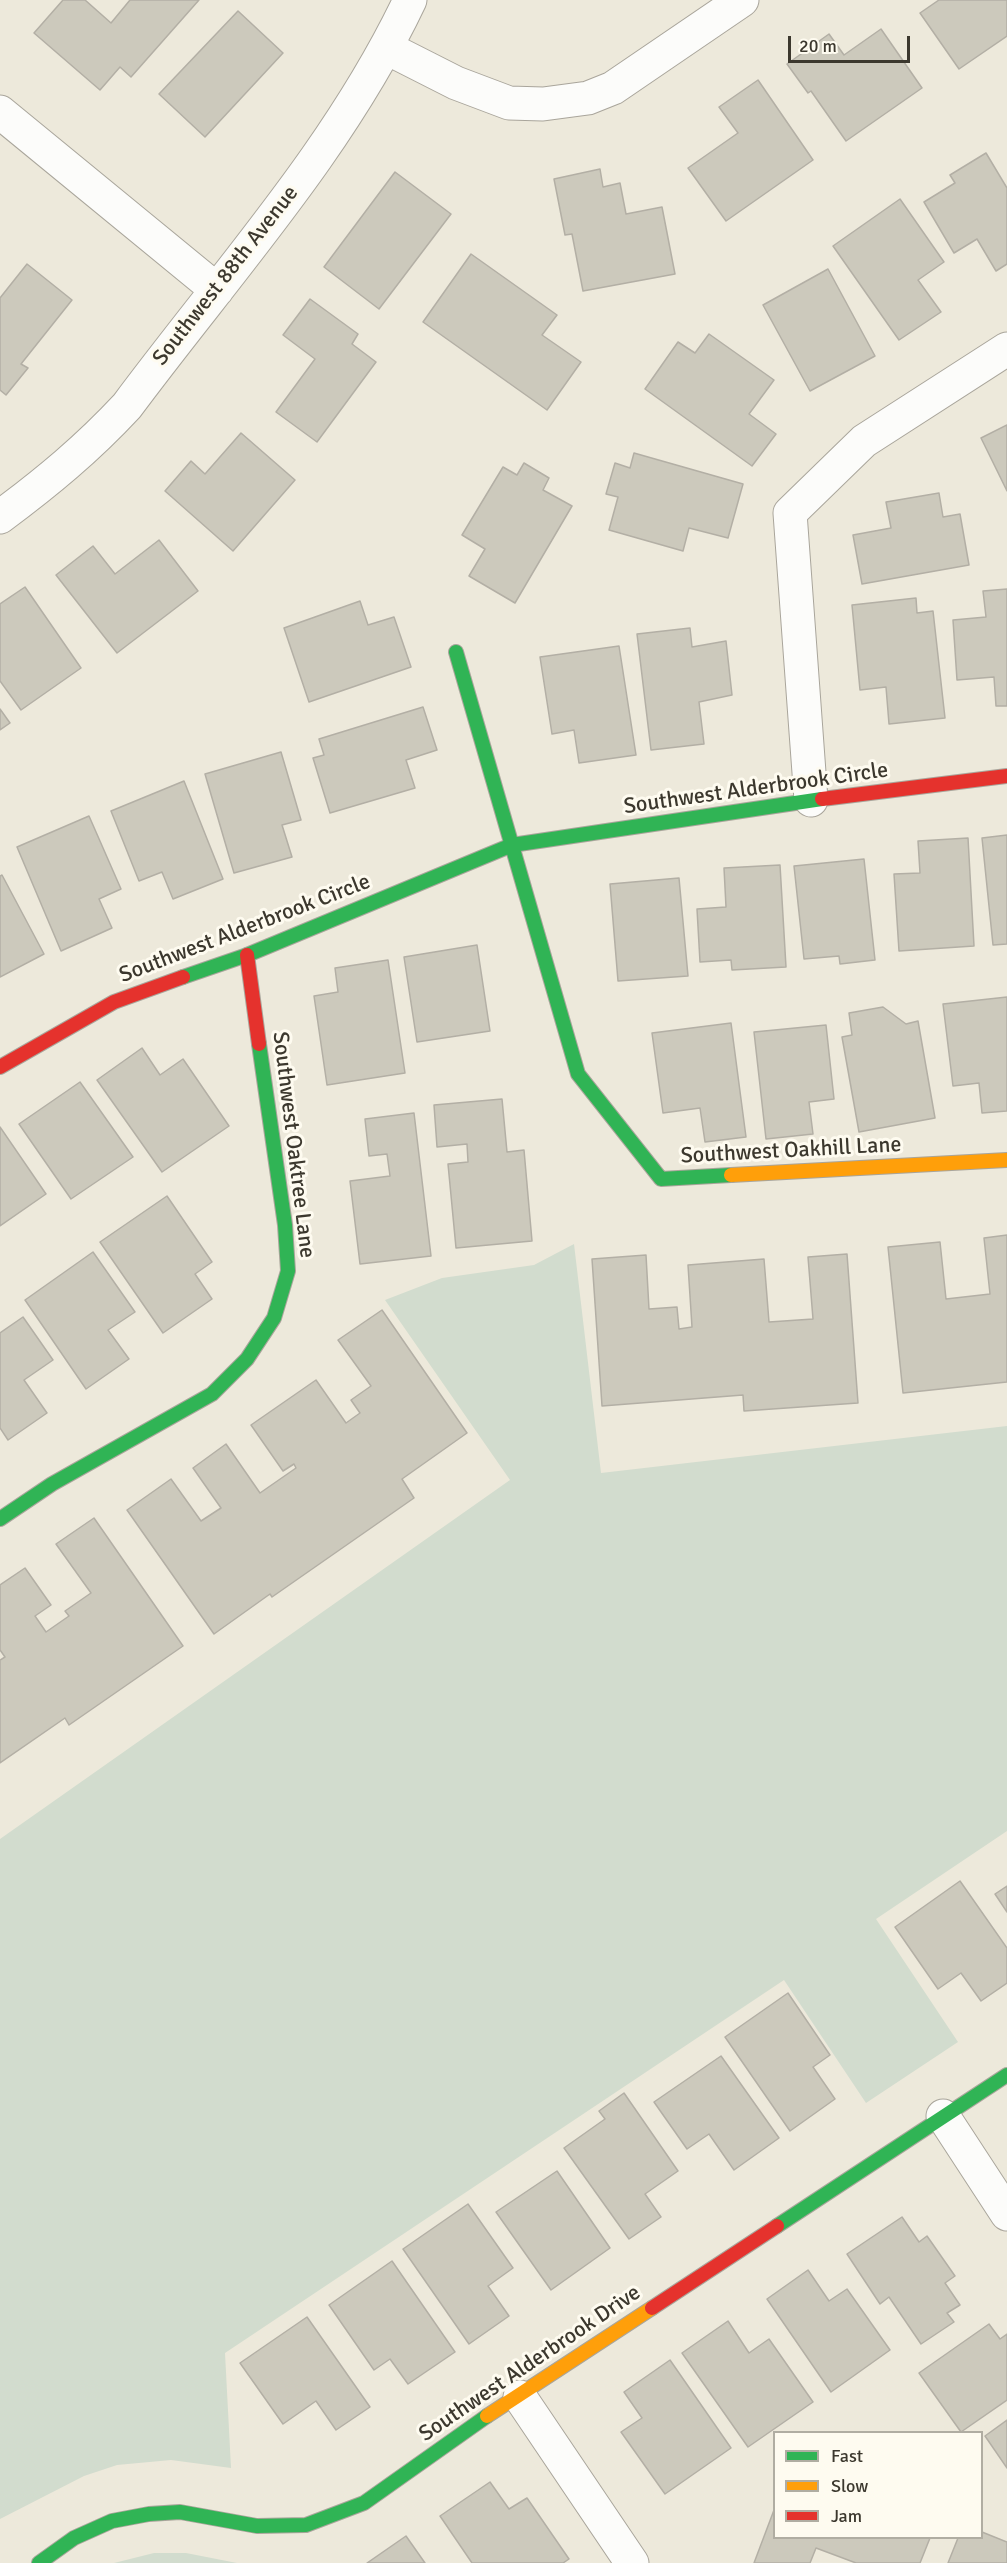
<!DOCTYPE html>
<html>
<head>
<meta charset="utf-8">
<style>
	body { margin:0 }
	#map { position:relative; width:1007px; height:2563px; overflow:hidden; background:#ede9db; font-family:Signika,sans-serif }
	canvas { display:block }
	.legend { position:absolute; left:773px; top:2431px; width:210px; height:108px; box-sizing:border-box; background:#fefbf0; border:2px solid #b0ada2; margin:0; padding:8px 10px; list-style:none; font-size:18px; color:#3c382e }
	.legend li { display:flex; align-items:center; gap:12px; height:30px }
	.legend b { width:30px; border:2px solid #b0ada2 }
	.scale { position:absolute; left:788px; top:36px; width:122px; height:27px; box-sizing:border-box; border:3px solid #3c382e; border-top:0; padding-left:8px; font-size:18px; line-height:21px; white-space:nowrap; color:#3c382e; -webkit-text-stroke:4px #fefbf0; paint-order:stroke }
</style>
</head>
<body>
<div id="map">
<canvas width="1007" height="2563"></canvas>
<ul class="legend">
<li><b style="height:8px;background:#30b455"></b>Fast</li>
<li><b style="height:8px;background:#ff9f0a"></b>Slow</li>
<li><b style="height:8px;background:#e5322d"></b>Jam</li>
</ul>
<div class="scale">20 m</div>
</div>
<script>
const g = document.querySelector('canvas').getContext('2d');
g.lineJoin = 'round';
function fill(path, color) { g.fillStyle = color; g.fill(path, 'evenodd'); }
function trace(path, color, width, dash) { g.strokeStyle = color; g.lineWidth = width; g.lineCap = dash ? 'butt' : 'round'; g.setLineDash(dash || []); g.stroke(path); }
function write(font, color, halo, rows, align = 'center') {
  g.font = font + ' Signika,sans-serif'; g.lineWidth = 6; g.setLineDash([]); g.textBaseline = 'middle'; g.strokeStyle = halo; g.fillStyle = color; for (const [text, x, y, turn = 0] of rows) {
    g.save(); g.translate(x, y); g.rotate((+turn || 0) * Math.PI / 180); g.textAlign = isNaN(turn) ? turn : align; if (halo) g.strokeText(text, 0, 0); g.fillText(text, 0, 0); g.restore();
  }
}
fill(new Path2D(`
	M574,1244l27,229 406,-47v405l-131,88 82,123 -92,61 -82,-123 -559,373 6,115 -60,-8 -54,5 -33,11 -84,43v-680l510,-359 -125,-180 57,-22 92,-13z
	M154,2553h32l51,10h-123z`), '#d2dcce');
const building = new Path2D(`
	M63,0h22l26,23 19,-23h69l-68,77 -11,-10 -20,23 -66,-57z
	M939,0h68v36l-48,33 -39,-56z
	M238,11l45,42 -78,84 -46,-43z
	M881,29l41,59 -76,53 -35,-50 -3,2 -21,-29 42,-30 15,21z
	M758,80l55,80 -87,61 -38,-53 50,-35 -19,-26z
	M986,153l21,35v76l-11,7 -19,-32 -23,14 -30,-51 31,-19 -5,-8z
	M600,169l3,18 17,-4 6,31 36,-7 13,67 -92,17 -11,-57 -7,1 -11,-56z
	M395,172l56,42 -72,95 -55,-42z
	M900,199l44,63 -26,18 23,32 -42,28 -66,-94z
	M471,254l86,61 -15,20 39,27 -34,48 -124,-88z
	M27,264l45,36 -51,64 7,4 -22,27 -6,-5v-92z
	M828,269l47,87 -65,35 -47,-86z
	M310,299l48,35 -6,10 24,18 -59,80 -41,-30 39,-53 -32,-24z
	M709,334l65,46 -25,34 27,20 -24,32 -107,-77 33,-47 17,11z
	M1007,425v66l-26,-53z
	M241,433l54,47 -62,71 -68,-60 26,-30 14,13z
	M634,453l109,31 -15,54 -39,-10 -6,23 -74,-21 9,-33 -12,-3 9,-31 15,5z
	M524,463l25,15 -6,12 29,16 -57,97 -46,-27 16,-27 -23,-14 41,-68 14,8z
	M939,493l4,24 17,-3 9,51 -107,19 -9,-49 38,-7 -5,-26z
	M159,540l39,51 -81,62 -61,-78 37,-29 22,28z
	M25,587l56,81 -60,42 -21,-29v-77z
	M1007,589v117h-11l-2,-29 -37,3 -4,-60 33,-3 -3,-26z
	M916,598l1,15 16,-2 12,107 -56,6 -3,-37 -26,3 -8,-85z
	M360,601l8,24 26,-8 17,50 -102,35 -25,-74z
	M690,628l2,19 34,-6 6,54 -33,7 5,42 -53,6 -14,-116z
	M619,646l17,109 -57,8 -5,-33 -22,4 -12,-77z
	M423,707l14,43 -31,10 9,28 -85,25 -17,-55 11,-3 -5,-16z
	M0,709l10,14 -10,7z
	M281,752l20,68 -19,5 10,32 -58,16 -29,-99z
	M184,781l39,98 -50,20 -11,-27 -23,9 -28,-70z
	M89,816l32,73 -22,10 13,29 -51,23 -44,-104z
	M1007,835v109l-14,1 -11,-107z
	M968,838l6,108 -75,5 -5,-77 26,-1 -2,-32z
	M864,859l11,101 -35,4 -1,-8 -35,3 -10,-93z
	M780,865l6,102 -54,3 -1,-10 -31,2 -3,-53 29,-2 -2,-39z
	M2,875l42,79 -44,23v-101z
	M679,878l9,98 -70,5 -8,-97z
	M477,945l13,86 -73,11 -13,-85z
	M388,960l17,113 -78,12 -13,-89 24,-4 -3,-24z
	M1007,997v114l-25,2 -3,-30 -26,3 -10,-82z
	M883,1007l23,17 12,-3 17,97 -76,14 -17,-95 10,-2 -3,-22z
	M731,1023l15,114 -41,5 -5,-34 -37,5 -11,-80z
	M826,1025l8,74 -25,3 4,32 -47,5 -12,-107z
	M142,1048l18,27 23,-16 46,67 -67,46 -65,-92z
	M80,1082l53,75 -62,42 -52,-75z
	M502,1099l5,53 17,-2 8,91 -76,7 -8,-84 20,-2 -1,-18 -30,3 -3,-42z
	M414,1113l17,143 -71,8 -10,-83 40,-5 -3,-22 -18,2 -4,-37z
	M0,1127l46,67 -46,32z
	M167,1196l45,66 -17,12 17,25 -49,34 -63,-91z
	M1007,1235v147l-104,11 -15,-146 52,-5 6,57 44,-5 -6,-56z
	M93,1252l42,60 -27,18 21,29 -43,30 -61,-89z
	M847,1254l11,149 -114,8 -1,-16 -141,11 -10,-147 54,-4 3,54 28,-2 2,22 13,-2 -4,-62 76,-6 5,63 44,-3 -5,-62z
	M382,1310l85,123 -65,46 12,19 -142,99 -2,-3 -56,40 -87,-124 44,-31 30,42 20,-13 -28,-40 33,-24 34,49 36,-25 -2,-4 -11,7 -32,-46 65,-45 30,43 14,-10 -9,-13 20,-14 -33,-46z
	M23,1317l30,43 -29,20 23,33 -39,27 -8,-12v-95z
	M94,1518l89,128 -114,79 -4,-7 -65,45v-103l5,-3 -5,-7v-65l25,-17 26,37 -16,11 11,16 23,-16 -4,-5 26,-18 -35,-49z
	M960,1881l47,67v35l-26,18 -20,-28 -23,16 -43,-62z
	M1007,1886v26l-12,-18z
	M788,1993l42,62 -17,12 22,32 -45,32 -65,-94z
	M721,2056l58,82 -45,32 -25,-36 -22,15 -33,-47z
	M624,2093l54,78 -33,23 16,23 -32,22 -65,-91 41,-29 -6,-8z
	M557,2171l53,77 -59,42 -55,-78z
	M468,2204l45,64 -25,18 21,30 -40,28 -66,-95z
	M902,2217l17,25 8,-6 28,40 -10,7 15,22 -13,8 7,9 -33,22 -32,-47 -9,7 -33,-50z
	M392,2261l63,91 -47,32 -18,-25 -16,11 -45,-65z
	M808,2270l21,31 18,-12 43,61 -59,42 -64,-93z
	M307,2317l63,90 -34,23 -20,-29 -33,23 -43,-61z
	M728,2321l21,32 20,-14 44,63 -65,45 -66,-94z
	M989,2324l11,15 7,-5v66l-46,32 -42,-59z
	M670,2360l61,88 -66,46 -44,-62 21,-14 -18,-26z
	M1007,2420v48l-22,-32z
	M490,2482l19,27 18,-11 42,61 -6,4h-91l-32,-47z
	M774,2510v28h156l-10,25h-64l-40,-15 -6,15h-56z
	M982,2532l25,10v21h-59l10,-25h24z
	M406,2536l19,27h-58z`);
fill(building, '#ccc9bc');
trace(building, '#b3afa5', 1.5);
const street = new Path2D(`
	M387,48l69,35 53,20 34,1 45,-6 25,-10 129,-88
	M0,112l217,178
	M0,517c47,-35 87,-68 127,-111 98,-132 212,-256 283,-406
	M811,800l-21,-287 74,-72 143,-92
	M943,2116l64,98
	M520,2397l112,166`);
const fast = new Path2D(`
	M456,652l122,422 83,105 70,-4
	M183,977l64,-22 265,-110 310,-46
	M0,1519l52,-35 160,-90 35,-35 27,-41 14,-47 -3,-46 -26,-181
	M777,2226l230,-151
	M39,2563l35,-25 38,-17 37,-7 31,-2 77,14 49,-1 58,-22 123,-87`);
const slow = new Path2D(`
	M731,1175l276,-15
	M487,2416l165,-108`);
const jam = new Path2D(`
	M822,799l185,-23
	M247,955l12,89
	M0,1067l114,-65 69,-25
	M652,2308l125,-82`);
trace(street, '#a9a59b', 35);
trace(fast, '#a9a59b', 16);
trace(slow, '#a9a59b', 16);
trace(jam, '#a9a59b', 16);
trace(street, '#fcfcfa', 33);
trace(fast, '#30b455', 14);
trace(slow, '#ff9f0a', 14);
trace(jam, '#e5322d', 14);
write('22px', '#3c382e', '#fefbf0', [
	["Southwest 88th Avenue",226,276,-52],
	["Southwest Alderbrook Circle",756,789,-8],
	["Southwest Alderbrook Circle",245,929,-21],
	["Southwest Oaktree Lane",293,1145,83],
	["Southwest Oakhill Lane",791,1151,-3],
	["Southwest Alderbrook Drive",530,2364,-34]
]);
</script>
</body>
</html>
